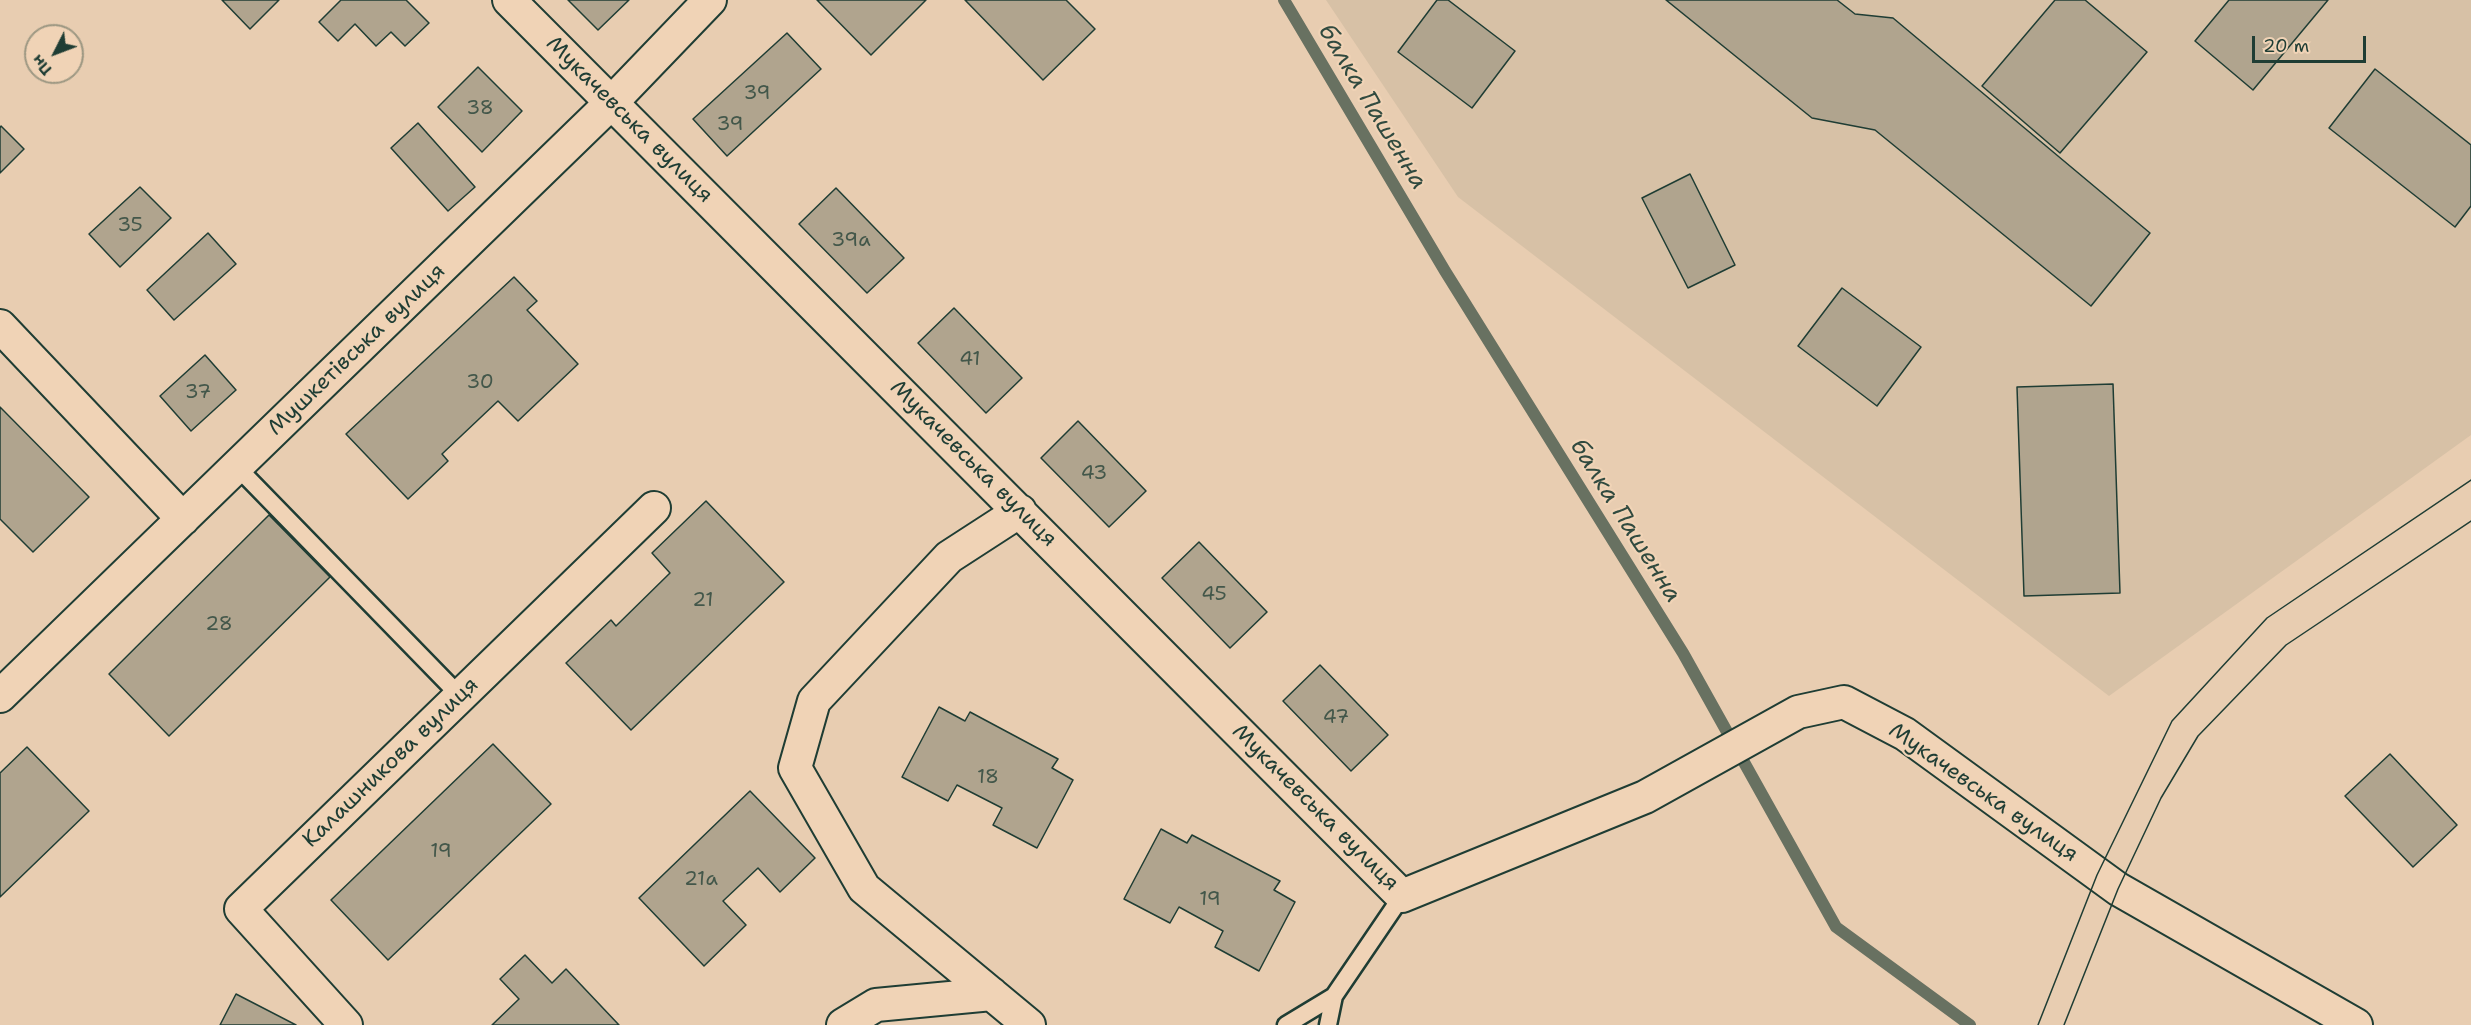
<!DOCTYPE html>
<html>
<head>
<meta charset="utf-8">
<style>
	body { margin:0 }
	#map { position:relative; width:2471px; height:1025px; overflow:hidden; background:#e8cdb1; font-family:"Shantell Sans",sans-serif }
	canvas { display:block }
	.north { position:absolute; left:24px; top:24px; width:60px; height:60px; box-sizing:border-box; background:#f0d3b6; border:2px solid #9c9782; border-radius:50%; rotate:228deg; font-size:16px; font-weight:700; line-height:24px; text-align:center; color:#1f3d34 }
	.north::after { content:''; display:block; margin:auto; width:21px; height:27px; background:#1f3d34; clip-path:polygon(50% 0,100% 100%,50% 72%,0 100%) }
	.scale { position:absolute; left:2252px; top:36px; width:114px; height:27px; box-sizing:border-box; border:3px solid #1f3d34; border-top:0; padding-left:8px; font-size:18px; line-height:21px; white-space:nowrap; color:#1f3d34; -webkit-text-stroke:4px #f0d3b6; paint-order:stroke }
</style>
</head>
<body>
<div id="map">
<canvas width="2471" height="1025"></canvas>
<div class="north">Пн</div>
<div class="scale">20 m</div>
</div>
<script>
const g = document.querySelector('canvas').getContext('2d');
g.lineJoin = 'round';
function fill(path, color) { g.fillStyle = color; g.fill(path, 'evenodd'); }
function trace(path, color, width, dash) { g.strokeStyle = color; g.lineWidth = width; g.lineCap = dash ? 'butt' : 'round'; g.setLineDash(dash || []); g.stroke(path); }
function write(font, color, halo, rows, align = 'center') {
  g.font = font + ' "Shantell Sans",sans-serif'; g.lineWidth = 4.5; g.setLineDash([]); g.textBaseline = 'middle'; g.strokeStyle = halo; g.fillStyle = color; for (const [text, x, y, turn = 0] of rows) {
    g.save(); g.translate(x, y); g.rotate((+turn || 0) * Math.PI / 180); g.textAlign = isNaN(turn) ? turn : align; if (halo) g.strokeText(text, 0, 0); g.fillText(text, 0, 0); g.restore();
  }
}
fill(new Path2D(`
	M1326,0h1145v435l-362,261 -651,-499z`), '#d7c1a6');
trace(new Path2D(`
	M1284,0l161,271 238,382 153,274 134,98`), '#687161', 12);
const building = new Path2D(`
	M222,0h57l-29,29z
	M341,0h65l23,23 -24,23 -14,-14 -15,14 -21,-22 -17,17 -19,-19z
	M568,0h61l-31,30z
	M817,0h109l-55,55z
	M965,0h101l29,29 -52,51z
	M1437,0h11l67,51 -43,57 -74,-56z
	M1666,0h171l18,14 38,4 257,215 -59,73 -216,-176 -63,-12z
	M2055,0h30l62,52 -87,101 -78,-67z
	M2229,0h99l-75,90 -58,-49z
	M787,33l34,36 -94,87 -34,-37z
	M478,67l44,44 -40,41 -44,-45z
	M2375,69l96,76v61l-16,21 -126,-99z
	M418,123l57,64 -27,24 -57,-63z
	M1,126l23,23 -24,24v-45z
	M1690,174l45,91 -47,23 -46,-90z
	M140,187l31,31 -51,49 -31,-33z
	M836,188l68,70 -37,35 -68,-69z
	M208,233l28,31 -62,56 -27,-30z
	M514,277l23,24 -10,9 51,54 -60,57 -20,-20 -56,53 6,7 -40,38 -62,-65z
	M1842,288l79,59 -44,59 -79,-60z
	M954,308l68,70 -36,35 -68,-70z
	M205,355l31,35 -45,41 -31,-35z
	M2113,384l7,209 -96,3 -7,-209z
	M0,407l89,90 -56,55 -33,-33z
	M1078,421l68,70 -37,36 -68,-69z
	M706,501l78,81 -153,148 -65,-67 45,-43 5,6 54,-53 -18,-20z
	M269,515l61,62 -161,159 -60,-62z
	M1199,542l68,70 -37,36 -68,-70z
	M1320,665l68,70 -37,36 -68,-70z
	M939,707l26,14 5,-9 88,47 -6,9 21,12 -36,68 -44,-23 9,-17 -45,-23 -9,16 -46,-24z
	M493,744l58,60 -163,156 -57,-60z
	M27,747l62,64 -89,86v-124z
	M2390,754l67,71 -44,42 -68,-71z
	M750,791l65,67 -35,34 -22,-24 -35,33 23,24 -42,41 -65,-68z
	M1161,829l26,14 5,-8 88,46 -6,9 21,12 -36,69 -44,-24 8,-16 -44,-24 -9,16 -46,-24z
	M525,955l27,28 14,-14 53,56h-127l27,-26 -19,-20z
	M236,994l60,31h-76z`);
fill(building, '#b0a48e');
trace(building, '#1f3d34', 1.5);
const lane = new Path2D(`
	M237,467l223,229
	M1286,1025l48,-29 68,-100
	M1328,1025l6,-29`);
const street = new Path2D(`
	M509,0l893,896 243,-99 153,-85 46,-10 61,32 213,155 238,136
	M0,326l183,193
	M1020,511l-71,46 -135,144 -19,67 69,120 165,137
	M0,696l611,-593 99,-103
	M346,1025l-105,-116 413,-401
	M843,1025l33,-20 116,-11`);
trace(lane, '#1f3d34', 21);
trace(street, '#1f3d34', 36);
trace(lane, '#f0d3b6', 16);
trace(street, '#f0d3b6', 32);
trace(new Path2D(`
	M2038,1025l59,-150 75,-154 95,-103 204,-138
	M2064,1025l54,-136 43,-91 37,-62 88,-91 185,-124`), '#1f3d34', 1.5);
write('20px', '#43574a', null, [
	["39",757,94],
	["38",480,109],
	["39",730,125],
	["35",130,226],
	["39а",851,241],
	["41",970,360],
	["30",480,383],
	["37",198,393],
	["43",1094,474],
	["45",1214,595],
	["21",703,601],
	["28",219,625],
	["47",1336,718],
	["18",988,778],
	["19",441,852],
	["21а",701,880],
	["19",1210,900]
]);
write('22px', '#1f3d34', '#f0d3b6', [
	["Мукачевська вулиця",629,120,45],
	["Мушкетівська вулиця",357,350,-44],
	["Мукачевська вулиця",973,464,45],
	["Калашникова вулиця",391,763,-44],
	["Мукачевська вулиця",1983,793,35],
	["Мукачевська вулиця",1315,808,45]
]);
write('italic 24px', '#314a3f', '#f0d3b6', [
	["балка Пашенна",1372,107,59],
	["балка Пашенна",1625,521,58]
]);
</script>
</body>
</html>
